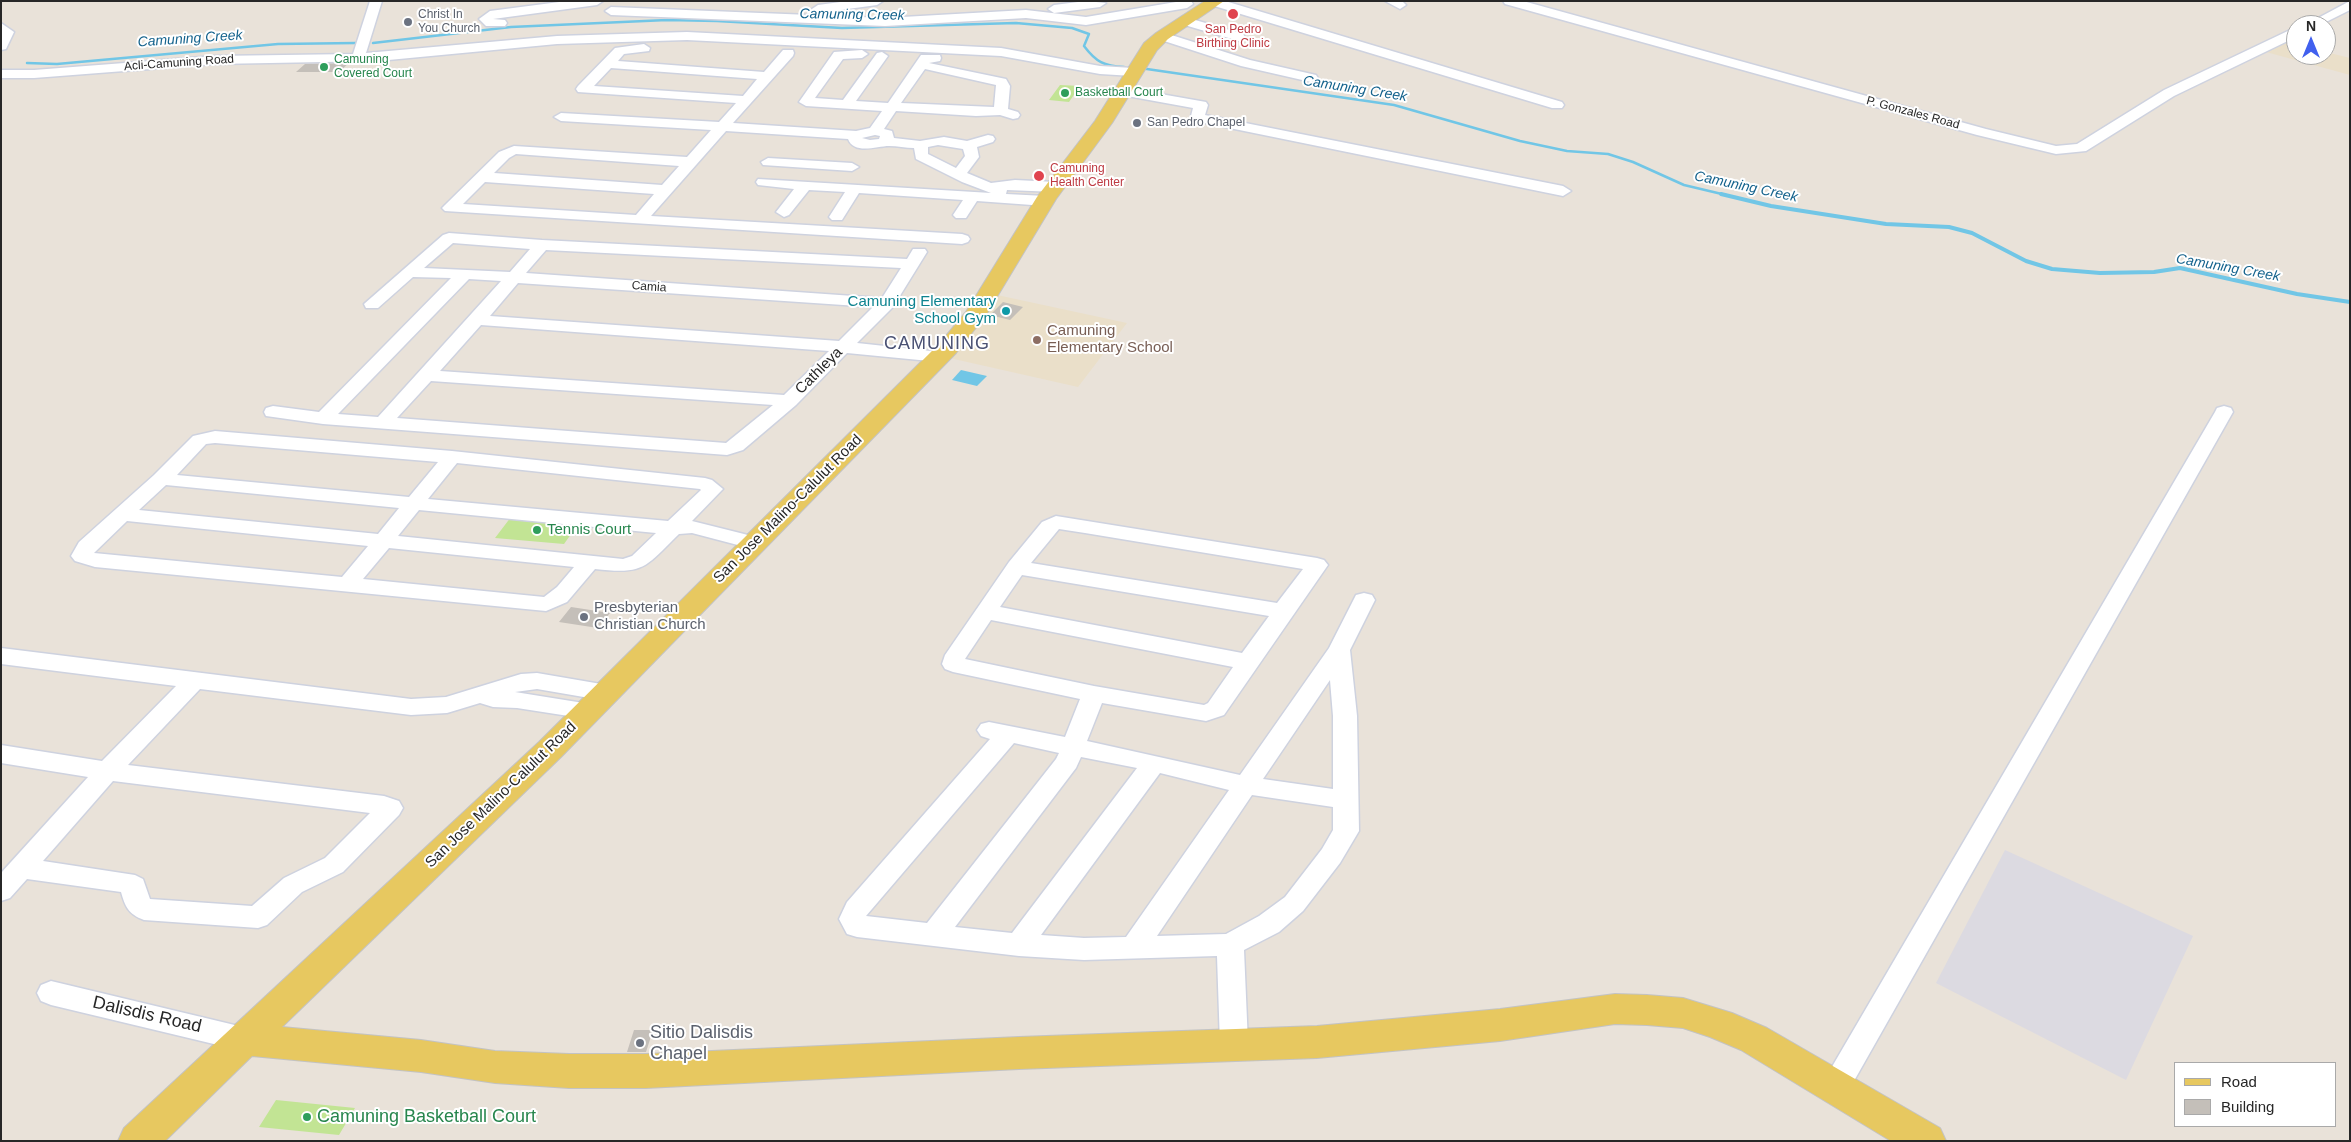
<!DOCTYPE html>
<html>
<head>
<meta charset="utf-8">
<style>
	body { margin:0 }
	#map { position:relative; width:2351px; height:1142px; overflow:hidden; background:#e9e2d9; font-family:Arial,sans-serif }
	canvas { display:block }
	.frame { position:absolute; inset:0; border:2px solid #272727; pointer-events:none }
	.legend { position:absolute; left:2174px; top:1062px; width:162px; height:65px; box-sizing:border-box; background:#fff; border:1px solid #a9a9a9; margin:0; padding:6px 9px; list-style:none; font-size:15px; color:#272727 }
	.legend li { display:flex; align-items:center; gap:10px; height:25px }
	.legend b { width:25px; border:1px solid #a9a9a9 }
	.north { position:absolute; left:2286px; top:15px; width:50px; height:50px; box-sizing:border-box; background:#fff; border:1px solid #a9a9a9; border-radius:50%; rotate:0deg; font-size:14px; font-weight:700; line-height:20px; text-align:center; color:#272727 }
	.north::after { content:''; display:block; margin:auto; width:18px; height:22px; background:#4160ee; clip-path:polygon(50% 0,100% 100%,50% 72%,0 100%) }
</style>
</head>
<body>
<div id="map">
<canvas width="2351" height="1142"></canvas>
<div class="frame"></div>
<ul class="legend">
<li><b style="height:6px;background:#e7c860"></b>Road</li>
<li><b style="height:14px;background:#c4bfb9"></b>Building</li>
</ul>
<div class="north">N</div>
</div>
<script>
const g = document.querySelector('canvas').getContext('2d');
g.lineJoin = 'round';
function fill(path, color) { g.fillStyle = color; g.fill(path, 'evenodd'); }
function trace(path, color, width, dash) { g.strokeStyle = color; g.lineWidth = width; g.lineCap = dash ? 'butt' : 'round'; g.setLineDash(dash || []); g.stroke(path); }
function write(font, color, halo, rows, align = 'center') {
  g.font = font + ' Arial,sans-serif'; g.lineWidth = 4; g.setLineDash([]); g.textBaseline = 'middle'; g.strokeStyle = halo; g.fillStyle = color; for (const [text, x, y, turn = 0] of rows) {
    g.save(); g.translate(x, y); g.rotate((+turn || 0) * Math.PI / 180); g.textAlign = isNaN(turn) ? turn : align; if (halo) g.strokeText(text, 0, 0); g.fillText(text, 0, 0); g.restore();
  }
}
fill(new Path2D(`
	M2005,850l188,86 -67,144 -190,-97z`), '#dcdae1');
fill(new Path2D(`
	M2286,41l10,3v11h30v-3l24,6v17l-84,-23z
	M997,295l130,28 -49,64 -133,-30z`), '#eadfc9');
fill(new Path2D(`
	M1060,85l20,1 -11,16 -20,-2z
	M511,517l68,6 -15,21 -69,-6z
	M276,1100l79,8 -16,27 -80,-8z`), '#c2e494');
fill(new Path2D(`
	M961,370l26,6 -10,10 -25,-6z`), '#71c6e6');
trace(new Path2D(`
	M373,43l138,-16 156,-7 50,1 125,7 174,-5 56,5 17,6 -5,12c12,16 20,20 40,21
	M27,63l30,1 221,-20 78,-1
	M1140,68l254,37 126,36 47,10 41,3 25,8 51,23 42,10`), '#71c6e6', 2.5);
trace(new Path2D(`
	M1721,194l50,12 115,18 63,3 23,6 54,28 26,8 48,4 54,-1 26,-4 117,26 53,8`), '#71c6e6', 4);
fill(new Path2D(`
	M349,63l-10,9h-43l9,-8z
	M1003,302l20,5 -13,13 -20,-5z
	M571,607l39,6 -12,15 -39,-6z
	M634,1030h19l-7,22h-19z`), '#c4bfb9');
const minor = new Path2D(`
	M370,1h12l-16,52 191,-17 130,-4 314,16 99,18 33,2 7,4 -7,4 -33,-2 -99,-18 -314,-16 -130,4 -179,17 -163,3 -181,14h-33v-8h33l181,-14 138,-2z
	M567,1h36l-6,4 -104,14 12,1 2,3 -2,3h-19l-7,-7 11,-8z
	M848,1h35l-6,4 -59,8 -6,-4 6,-4z
	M1086,1l20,2 -6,4 -46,6 -6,-4 6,-4z
	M1182,1h9l2,3 -6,4 -101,17 -60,-7 -141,8 -274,-11 -6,-4 6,-4 274,11 141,-8 60,7z
	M1225,1l337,101 2,3 -2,3h-10l-341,-103 -2,-3z
	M1385,1h17l4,4 -6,4z
	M1503,1h20l463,128 70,17 21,-2 87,-54 128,-61 4,-1v9l-122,59 -88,55 -30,3 -79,-19 -472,-131z
	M2350,1v9l-30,15h-15z
	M1185,17l58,17 2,3 -6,4 -58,-17 -2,-3 2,-3z
	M1,23l13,9 -8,17 -5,1z
	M1162,32l88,28 66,15 2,3 -7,4 -70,-16 -83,-27 -2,-3z
	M644,44l6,4 -1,3 -25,3 -6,7 146,11 19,-22h10l1,3 -1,3 -60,67 123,8 14,-3 12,-17 -76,-5 -7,-4 35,-50 28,-2 6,4 -6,4 -19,1 -28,39 28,2 34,-47 5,-1 6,4 -32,45 32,2 33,-48h19l1,3 -1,3 -11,2 77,16 4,7 -2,23 10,3 2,3 -2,3 -5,1 -13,-4 -24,1 -80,-5 -12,18 8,2 2,7 26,3 24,-4 23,4 21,-6 5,1 2,3 -2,3 -16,5 2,10 -12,16 24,10 24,-3 41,2 8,5 -8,5 -49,-2 -1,4 40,2 8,5 -8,5 -69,-5 -11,17h-10l-3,-3 10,-15 -104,-7 -17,27h-10l-3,-3 16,-25 -36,-2 -20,25 -5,2 -8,-5 18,-23 -36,-4 -2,-3 2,-3 233,14 -29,-11 -46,-23 -2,-11c-8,0 -17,-2 -25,-2 -12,0 -35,9 -41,-7l-122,-8 -75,85 311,18 6,2 2,3 -2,3 -6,2 -517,-33 -3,-3 3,-3 54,-53 15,-6 173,11 24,-27 -150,-9 -7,-4 7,-4 158,9 17,-19 -158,-11 -2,-3 2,-3 37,-38zM611,68l146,11 -14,17 -149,-10zM925,69l71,16 -2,22 -93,-4zM875,135l5,1 -1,3 -9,1 -8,-2zM938,145l25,4 2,7 -9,12 -28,-14v-7zM516,154l163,12 -17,19 -168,-12 15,-15zM485,182l169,12 -18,21 -173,-11z
	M1121,87l85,15 2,3 -3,10 358,71 8,5 -8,5 -363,-74 -5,-1 -4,-5 2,-8 -77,-14 -2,-3z
	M768,158l84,5 7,4 -7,4 -89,-6 -2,-3z
	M449,233l93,7 365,19 6,-10h12l2,3 -34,55 -36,36 83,9 6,1 3,4 -3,4 -6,1 -93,-9 -51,52 -53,45 -16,5 -404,-31 -57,-8 -2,-4 2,-4 7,-2 46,6 132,-134 -38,-1 -35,31h-12l-2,-4 79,-69zM453,243l77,6 -20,23 -86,-4zM546,250l355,18 -19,30 -356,-25zM469,279l32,2 -123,136 -40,-3zM518,283l355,24 -34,34 -349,-25zM481,325l348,26 -45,44 -344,-24zM431,381l342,24 -47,38 -329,-25z
	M2224,406l7,2 2,4 -387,683 -10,4 -10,-4 -5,-9 5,-9 389,-665 2,-4z
	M215,431l237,20 253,27 7,2 11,9 -31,32 68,17 3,5 -3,5 -7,1 -61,-16 -13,1c-34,33 -34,41 -84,35l-28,33 -21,9 -451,-44 -20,-6 -4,-5 8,-14 75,-67 39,-39zM215,443l223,19 -29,35 -232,-22 29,-31zM457,463l243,26 1,1 -33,31 -240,-22zM166,485l233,23 -21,26 -239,-24zM419,510l237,23 -24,23 -9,3 -225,-23zM127,521l241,25 -26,31 -248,-24zM389,548l185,19 -17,20 -13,10 -181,-18z
	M1056,516l261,42 7,2 4,5 -104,150 -18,6 -104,-18 -15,38 153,34 89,-127 27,-53 8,-2 8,2 3,5 -25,50 7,66 2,115 -19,32 -37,48 -24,21 -35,18 4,94 -4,9 -10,3 -10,-3 -4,-9 -3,-88 -133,4 -65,-4 -162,-19 -10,-3 -8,-15 8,-17 143,-163 -9,-3 -4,-6 4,-6 8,-2 76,15 15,-38 -127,-27 -8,-3 -3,-5 3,-9 64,-93 33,-40zM1059,529l26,4 218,36 -26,34 -246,-40zM1022,575l247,41 -27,37 -242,-46zM991,620l242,47 -25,36 -4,2 -110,-19 -129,-27zM1330,680l3,36v73l-70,-10zM1014,743l45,10 -3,6 -129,164 -61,-7zM1081,757l56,11 -125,165 -57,-6 121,-159zM1160,773l69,17 -103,147 -42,1 -43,-3zM1252,795l81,12v23l-11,19 -37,48 -26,19 -33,18 -69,2z
	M1,648l410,51 35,-2 75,-23 16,-1 70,12 8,2 4,6 -4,6 -8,2 -70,-12 -22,3 81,13 4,6 -4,6 -8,2 -71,-11 -24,-1 -13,-4 -33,10 -36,2 -211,-26 -72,76 256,31 15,5 4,7 -4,7 -56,57 -41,20 -35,33 -9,3 -114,-8c-16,-6 -19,-14 -23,-28l-94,-13 -17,19 -9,3v-28l87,-96 -87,-14v-18l101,16 74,-75 -175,-22zM113,781l257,32 -45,45 -41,20 -32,28 -102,-7 -7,-20 -8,-4 -92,-14z
	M51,981l192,46 10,3 4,9 -4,9 -10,3 -192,-46 -10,-4 -4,-8 4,-8z`);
const major = new Path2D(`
	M1205,1h19l-56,38 -11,11 -45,73 -56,76 -70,116 -30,38 -395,404 -279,270 139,13 74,11 74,3h77l373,-17 298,-11 183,-17 115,-15 32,1 36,3 49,15 35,15 173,100 6,13h-55l-150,-91 -31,-13 -27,-9 -36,-3 -32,-1 -115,17 -183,17 -298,11 -373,19h-77l-74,-5 -74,-11 -169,-16 -87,85h-47l6,-13 415,-386 401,-399 26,-31 71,-115 58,-76 49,-78 12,-10z`);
trace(minor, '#ced2df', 3);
trace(major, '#c3c3c3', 2);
fill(minor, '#fff');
fill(major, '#e7c860');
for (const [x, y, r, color] of [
	[1233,14,6,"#e0444e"],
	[408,22,5,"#6b7280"],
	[324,67,5,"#2e9e5b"],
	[1065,93,5,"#2e9e5b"],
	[1137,123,5,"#6b7280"],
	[1039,176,6,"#e0444e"],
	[1006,311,5,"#0f9aa8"],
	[1037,340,5,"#8d6e63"],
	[537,530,5,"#2e9e5b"],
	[584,617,5,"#6b7280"],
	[640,1043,5,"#6b7280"],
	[307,1117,5,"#2e9e5b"]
]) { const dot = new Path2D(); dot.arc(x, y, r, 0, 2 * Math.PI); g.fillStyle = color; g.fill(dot); trace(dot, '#fff', 2); }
write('12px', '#5b616d', '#fff', [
	["Christ In",418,15],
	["You Church",418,29],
	["San Pedro Chapel",1147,123]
], 'left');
write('12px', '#be3a42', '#fff', [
	["San Pedro",1233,30],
	["Birthing Clinic",1233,44],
	["Camuning",1050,169,"left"],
	["Health Center",1050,183,"left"]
]);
write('12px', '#27864d', '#fff', [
	["Camuning",334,60],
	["Covered Court",334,74],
	["Basketball Court",1075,93]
], 'left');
write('12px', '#272727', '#fff', [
	["Acli-Camuning Road",179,63,-4],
	["P. Gonzales Road",1913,113,15],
	["Camia",649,287,4]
]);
write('italic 14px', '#15638d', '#fff', [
	["Camuning Creek",852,15,1],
	["Camuning Creek",190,39,-4],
	["Camuning Creek",1355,89,9],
	["Camuning Creek",1746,187,12],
	["Camuning Creek",2228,268,10]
]);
write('15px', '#0d838f', '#fff', [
	["Camuning Elementary",996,302],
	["School Gym",996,319]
], 'right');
write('15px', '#785e54', '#fff', [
	["Camuning",1047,331],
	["Elementary School",1047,348]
], 'left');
write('15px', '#272727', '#fff', [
	["Cathleya",819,371,-45],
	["San Jose Malino-Calulut Road",788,509,-45],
	["San Jose Malino-Calulut Road",501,795,-44]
]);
write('15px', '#27864d', '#fff', [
	["Tennis Court",547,530]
], 'left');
write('15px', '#5b616d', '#fff', [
	["Presbyterian",594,608],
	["Christian Church",594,625]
], 'left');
g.letterSpacing = '1px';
write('18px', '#4b5274', '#fff', [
	["CAMUNING",937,344]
]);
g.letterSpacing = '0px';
write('18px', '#272727', '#fff', [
	["Dalisdis Road",147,1015,13]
]);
write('18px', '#5b616d', '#fff', [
	["Sitio Dalisdis",650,1033],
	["Chapel",650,1054]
], 'left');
write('18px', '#27864d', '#fff', [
	["Camuning Basketball Court",317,1117]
], 'left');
</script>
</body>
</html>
